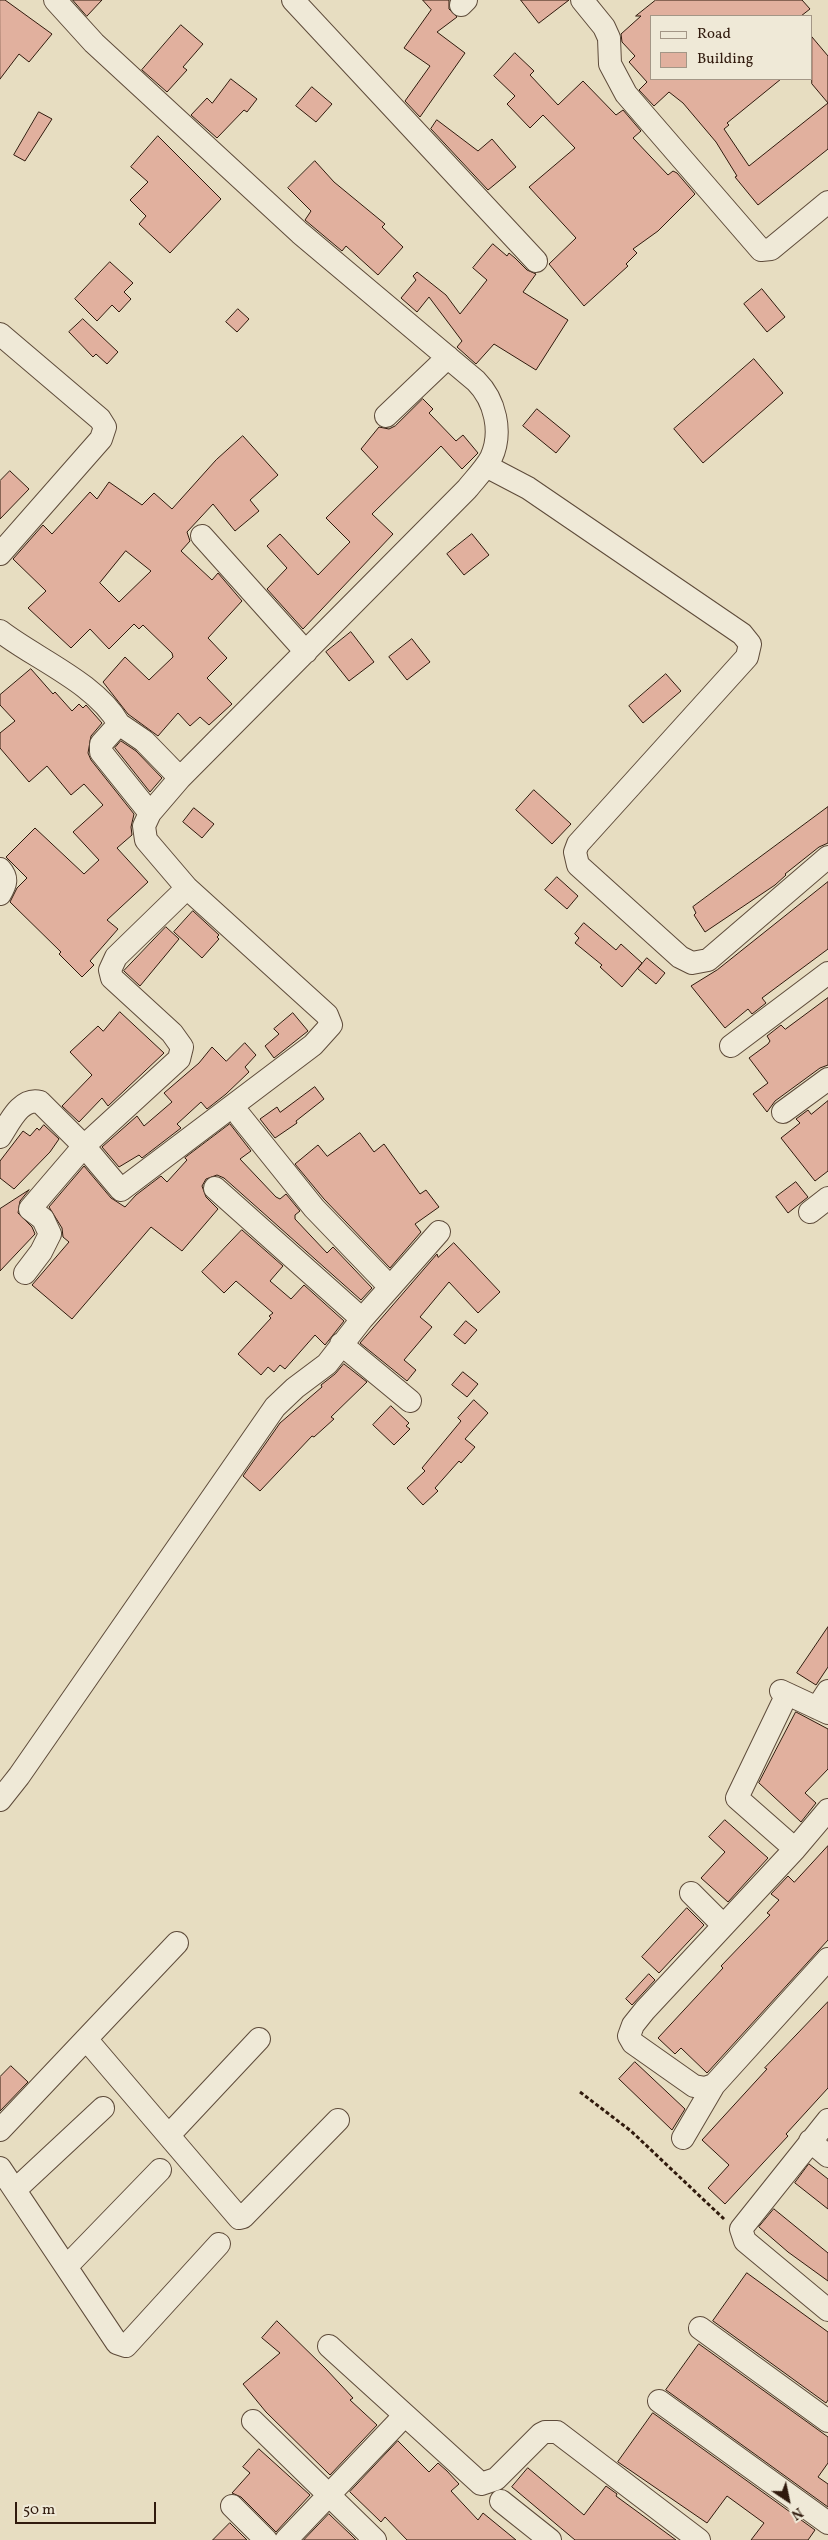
<!DOCTYPE html>
<html>
<head>
<meta charset="utf-8">
<style>
	body { margin:0 }
	#map { position:relative; width:828px; height:2540px; overflow:hidden; background:#e7ddc1; font-family:Vollkorn,serif }
	canvas { display:block }
	.legend { position:absolute; left:650px; top:15px; width:162px; height:65px; box-sizing:border-box; background:#efe9d7; border:1px solid #a39686; margin:0; padding:6px 9px; list-style:none; font-size:15px; color:#301a0d }
	.legend li { display:flex; align-items:center; gap:10px; height:25px }
	.legend b { width:25px; border:1px solid #a39686 }
	.north { position:absolute; left:763px; top:2475px; width:50px; height:50px; -webkit-text-stroke:4px #efe9d7; paint-order:stroke; rotate:146deg; font-size:14px; font-weight:700; line-height:20px; text-align:center; color:#301a0d }
	.north::after { content:''; display:block; margin:auto; width:18px; height:22px; background:#301a0d; clip-path:polygon(50% 0,100% 100%,50% 72%,0 100%) }
	.scale { position:absolute; left:15px; top:2502px; width:141px; height:22px; box-sizing:border-box; border:2px solid #301a0d; border-top:0; padding-left:6px; font-size:15px; line-height:18px; white-space:nowrap; color:#301a0d; -webkit-text-stroke:4px #efe9d7; paint-order:stroke }
</style>
</head>
<body>
<div id="map">
<canvas width="828" height="2540"></canvas>
<ul class="legend">
<li><b style="height:6px;background:#efe9d7"></b>Road</li>
<li><b style="height:14px;background:#e1b09e"></b>Building</li>
</ul>
<div class="north">N</div>
<div class="scale">50 m</div>
</div>
<script>
const g = document.querySelector('canvas').getContext('2d');
g.lineJoin = 'round';
function fill(path, color) { g.fillStyle = color; g.fill(path, 'evenodd'); }
function trace(path, color, width, dash) { g.strokeStyle = color; g.lineWidth = width; g.lineCap = dash ? 'butt' : 'round'; g.setLineDash(dash || []); g.stroke(path); }
const building = new Path2D(`
	M0,0h5l47,34 -23,28 -10,-8 -19,25z
	M73,0h29l-15,16z
	M423,0h26v9l8,8 -20,15 28,21 -45,64 -15,-16 25,-35 -26,-18 27,-38z
	M521,0h48l-30,23z
	M656,0h146l8,9 -9,7h-149v63h129l-54,44 2,2 -5,4 25,37 79,-63v46l-70,56 -23,-28 2,-1 -21,-34 -33,-39 -14,-11 -15,14 -15,-16 8,-8 -18,-20 6,-6 -13,-14 -1,-8 20,-18h-5z
	M181,25l22,19 -20,23 4,3 -20,22 -25,-22z
	M812,37l16,19v47l-16,-19z
	M515,53l19,18 -4,4 28,30 25,-24 33,34 7,-5 18,21 -8,7 35,37 5,-4 4,2 18,21 -37,37 -25,18 4,4 -11,11 2,2 -44,40 -35,-42 27,-26 -47,-51 46,-39 -32,-33 -13,13 -23,-24 8,-8 -21,-20z
	M231,79l26,20 -10,13 -3,-2 -27,28 -26,-23 16,-17 5,5z
	M312,87l20,17 -16,18 -20,-16z
	M39,112l13,7 -27,42 -11,-6z
	M437,120l41,31 14,-12 24,28 -28,23 -57,-61z
	M158,136l63,63 -51,54 -31,-29 7,-8 -16,-16 18,-18 -17,-15z
	M315,161l19,21 51,42 -3,3 21,20 -25,28 -32,-29 -4,5 -37,-31 6,-9 -23,-23z
	M493,244l14,12 2,-3 6,5 12,12 9,4 -13,18 45,28 -32,50 -42,-26 -18,20 -19,-17 5,-6 -33,-44 -12,15 -16,-14 15,-18 -3,-4 4,-4 29,23 14,19 27,-34 -14,-12z
	M110,262l23,21 -9,9 7,7 -12,13 -7,-7 -15,16 -22,-22z
	M762,289l23,28 -18,15 -23,-28z
	M238,309l11,10 -12,13 -11,-10z
	M83,319l35,33 -11,12 -11,-10 -3,3 -24,-25z
	M754,359l29,34 -80,70 -29,-34z
	M423,399l10,10 -4,4 27,28 7,-6 15,18 -16,16 -21,-23 -69,68 21,20 -90,95 -36,-40 20,-21 -20,-22 13,-12 38,41 32,-33 -24,-24 52,-51 -17,-18 18,-22 10,2 6,-3z
	M537,409l33,27 -14,17 -33,-27z
	M243,436l35,39 -28,25 9,11 -24,20 -22,-27 -26,28 3,9 -9,10 31,29 6,-7 24,28 -34,37 19,20 -20,20 25,26 -23,21 -9,-8 -10,9 -12,-13 -20,23 -30,-22 -25,-32 22,-25 24,23 24,-23 -1,-4 -29,-28 -4,4 -5,-5 -25,25 -19,-20 -19,19 -43,-40 18,-17 -33,-32 30,-34 9,9 38,-42 7,7 12,-17 33,23 12,-12 18,16 44,-49zM126,551l25,20 -32,31 -19,-19z
	M10,471l19,18 -29,30v-38z
	M472,534l17,21 -25,20 -17,-21z
	M351,632l23,30 -25,19 -23,-29z
	M412,639l18,23 -23,18 -18,-23z
	M31,669l22,25 2,-2 17,19 7,-7 4,4 3,-3 16,18 -11,13 -3,17 3,7 43,54 -3,13 1,8 -15,13 31,34 -41,38 11,9 -28,32 4,4 -12,12 -23,-23 2,-2 -51,-50 7,-14 10,-10 -21,-21 29,-29 49,46 15,-14 -26,-28 30,-27 -19,-21 -13,11 -24,-29 -18,16 -29,-34v-15l15,-12 -15,-16v-10z
	M666,674l15,17 -38,32 -14,-17z
	M121,741l15,10 26,27 -12,14 -35,-44z
	M534,790l37,34 -19,20 -36,-34z
	M828,807v36l-9,4 -34,27 1,1 -11,10 -70,47 -11,-17 2,-2 -3,-6z
	M194,808l20,16 -12,14 -19,-16z
	M557,877l21,19 -11,13 -22,-19z
	M828,882v67l-66,49 4,5 -14,11 -4,-5 -23,19 -34,-42 26,-16z
	M193,911l26,24 -2,2 2,2 -17,19 -28,-26z
	M584,923l32,27 5,-6 21,19 -20,24 -22,-20 2,-2 -27,-22 4,-5 -4,-4z
	M166,927l13,12 -39,47 -16,-15z
	M647,958l18,15 -9,11 -18,-15z
	M828,998v67l-8,3 -45,33 -8,11 -14,-18 15,-11 -19,-25 19,-14 2,-3 -3,-5 14,-11 4,4z
	M120,1012l44,41 -56,53 -6,-8 -23,24 -17,-16 30,-31 -22,-23 28,-26 5,5z
	M293,1013l15,18 -34,27 -9,-12 14,-12 -5,-5z
	M245,1043l11,12 -11,12 4,5 -23,22 -19,15 -6,-7 -24,22 4,4 -39,30 -3,-3 -20,12 -17,-20 35,-31 7,10 28,-24 -8,-9 35,-30 13,-16 14,14z
	M315,1087l9,12 -28,22 1,2 -22,15 -15,-19 17,-12 3,5z
	M828,1101v70l-13,10 -34,-43 19,-15 -4,-4 12,-9 3,4z
	M230,1124l21,27 -11,8 36,38 4,2 6,-5 14,17 -5,4v4l32,34 6,-6 39,41 -11,12 -137,-122 -7,-3 -11,4 -4,7 4,11 12,12 -36,42 -31,-24 -79,92 -40,-34 37,-43 -6,-5 -1,-9 -13,-21 35,-41 27,32 14,9 11,-12 25,-19 6,6 20,-22 -2,-2z
	M44,1125l15,14 -9,13 -36,37 -14,-11v-17l23,-30 7,5 7,-8 2,2z
	M360,1133l14,19 10,-8 36,50 6,-4 13,17 -24,17 6,8 -31,36 -66,-69 -29,-35 23,-19 9,11z
	M796,1182l12,15 -20,16 -12,-16z
	M29,1190l-9,11 -2,12 14,14 3,7 -35,37v-62z
	M242,1230l41,36 -13,15 21,18 13,-14 40,36 -19,24 -10,-10 -30,34 -5,-4 -6,7 -6,-5 -7,8 -23,-21 33,-36 -2,-2 4,-3 -37,-32 -12,12 -22,-21z
	M454,1243l46,49 -22,21 -29,-31 -29,35 12,10 -28,33 12,10 -9,11 -47,-38 77,-89 1,3z
	M466,1321l11,9 -12,14 -11,-9z
	M344,1364l23,18 -36,35 3,2 -20,18 -2,-1 -52,55 -17,-15 37,-53 42,-36 -1,-2 14,-11z
	M463,1372l15,12 -11,13 -15,-12z
	M474,1400l14,13 -23,26 10,8 -14,16 -2,-2 -24,27 3,3 -15,14 -16,-17 18,-17 -3,-3 39,-47 -3,-3z
	M391,1406l18,17 -3,3 4,3 -16,16 -21,-20z
	M828,1627v40l-12,18 -19,-12z
	M796,1712l32,17v40l-23,24 11,10 -15,19 -42,-39z
	M725,1820l43,38 -40,44 -27,-24 24,-26 -16,-15z
	M828,1846v94l-121,133 -26,-25 -6,6 -17,-16 65,-70 -2,-2 49,-51 -3,-2 12,-13 -8,-6 17,-18 6,6z
	M687,1908l17,17 -45,48 -17,-16z
	M649,1974l6,6 -23,25 -6,-6z
	M828,2002v86l-42,46 2,2 -63,68 -17,-16 21,-23 -27,-25 65,-71 -2,-1z
	M635,2062l50,47 -13,21 -53,-51z
	M11,2066l17,16 -28,29v-34z
	M809,2164l19,15v30l-33,-26z
	M774,2209l54,44v28l-40,-29 -29,-25z
	M747,2273l81,59v68l-2,3 -113,-82z
	M277,2321l49,48 27,29 -3,2 27,25 -47,50 -64,-63 -23,-28 37,-31 -18,-15z
	M699,2344l129,93v26l-10,14 10,7v23l-162,-117z
	M653,2413l162,117 -7,10h-57l13,-17 -37,-27 -20,27 -89,-61z
	M398,2441l31,31 9,-9 9,8 12,13 -8,7 27,29 5,-7 33,27h-109l-22,-23 -4,5 -31,-30z
	M259,2449l51,46 -34,37 -35,-35 -9,-4 18,-20 -7,-6z
	M528,2468l56,47 22,-29 11,8 -1,2 4,3 56,41h-101l-63,-53z
	M329,2514l22,21 5,5h-52z
	M230,2523l17,17h-34z`);
fill(building, '#e1b09e');
trace(building, '#301a0d', 1);
const minor = new Path2D(`
	M293,0l243,261
	M582,0l22,27 5,11 1,26 16,30 135,156 10,-1 57,-47
	M461,5l5,-5
	M0,334l100,85 5,8 -4,12 -101,115
	M386,416l62,-59
	M486,466l42,22 214,146 8,10 -3,13 -169,187 -3,8 3,13 102,92 12,6 16,-3 120,-103
	M202,536l104,116
	M0,631c36,28 96,52 119,93l-18,20v8l49,61
	M119,724l25,17 36,37
	M0,869c8,9 6,15 0,25
	M731,1046l97,-73
	M783,1112l45,-33
	M240,1116l74,92 76,79
	M0,1137c9,-13 20,-40 40,-35l44,44 95,-87 3,-12 -10,-14 -60,-55 -2,-8 6,-13 71,-69
	M215,1188l147,131
	M810,1212l18,-14
	M25,1273l16,-21 9,-18 -7,-15 -13,-10 54,-63 37,44 192,-145 18,-20 -4,-10 -140,-127 -41,-48 -2,-14 6,-13 30,-35 287,-289c8,-10 18,-20 24,-31 12,-26 4,-58 -15,-77l-176,-148 -206,-190 -39,-43
	M341,1344l69,57
	M781,1691l47,22
	M787,1694l-50,104 58,51
	M817,1708l11,-17
	M0,1800l19,-24 256,-369 20,-19 32,-24 35,-45 77,-87
	M828,1810l-33,39 -150,161 -12,15 -4,11 4,7 61,43 11,2 9,-3 114,-126
	M691,1893l32,32
	M86,2039l153,179 4,-1 95,-97
	M828,2120l-87,109 4,12 83,69
	M0,2130l177,-187
	M169,2135l90,-96
	M683,2138l31,-53
	M810,2141l18,15
	M0,2168l117,175 9,3 93,-102
	M15,2190l88,-82
	M67,2266l93,-96
	M700,2328l128,93
	M329,2346l152,138 15,-5 45,-45 4,-2h12l142,108
	M659,2401l169,122
	M253,2421l122,119
	M501,2501l49,39
	M232,2506l34,34
	M286,2540l119,-125`);
trace(minor, '#5e4b3a', 24);
trace(new Path2D(`
	M580,2092l51,39 93,88`), '#301a0d', 3, [4, 2.5]);
trace(minor, '#efe9d7', 22);
</script>
</body>
</html>
